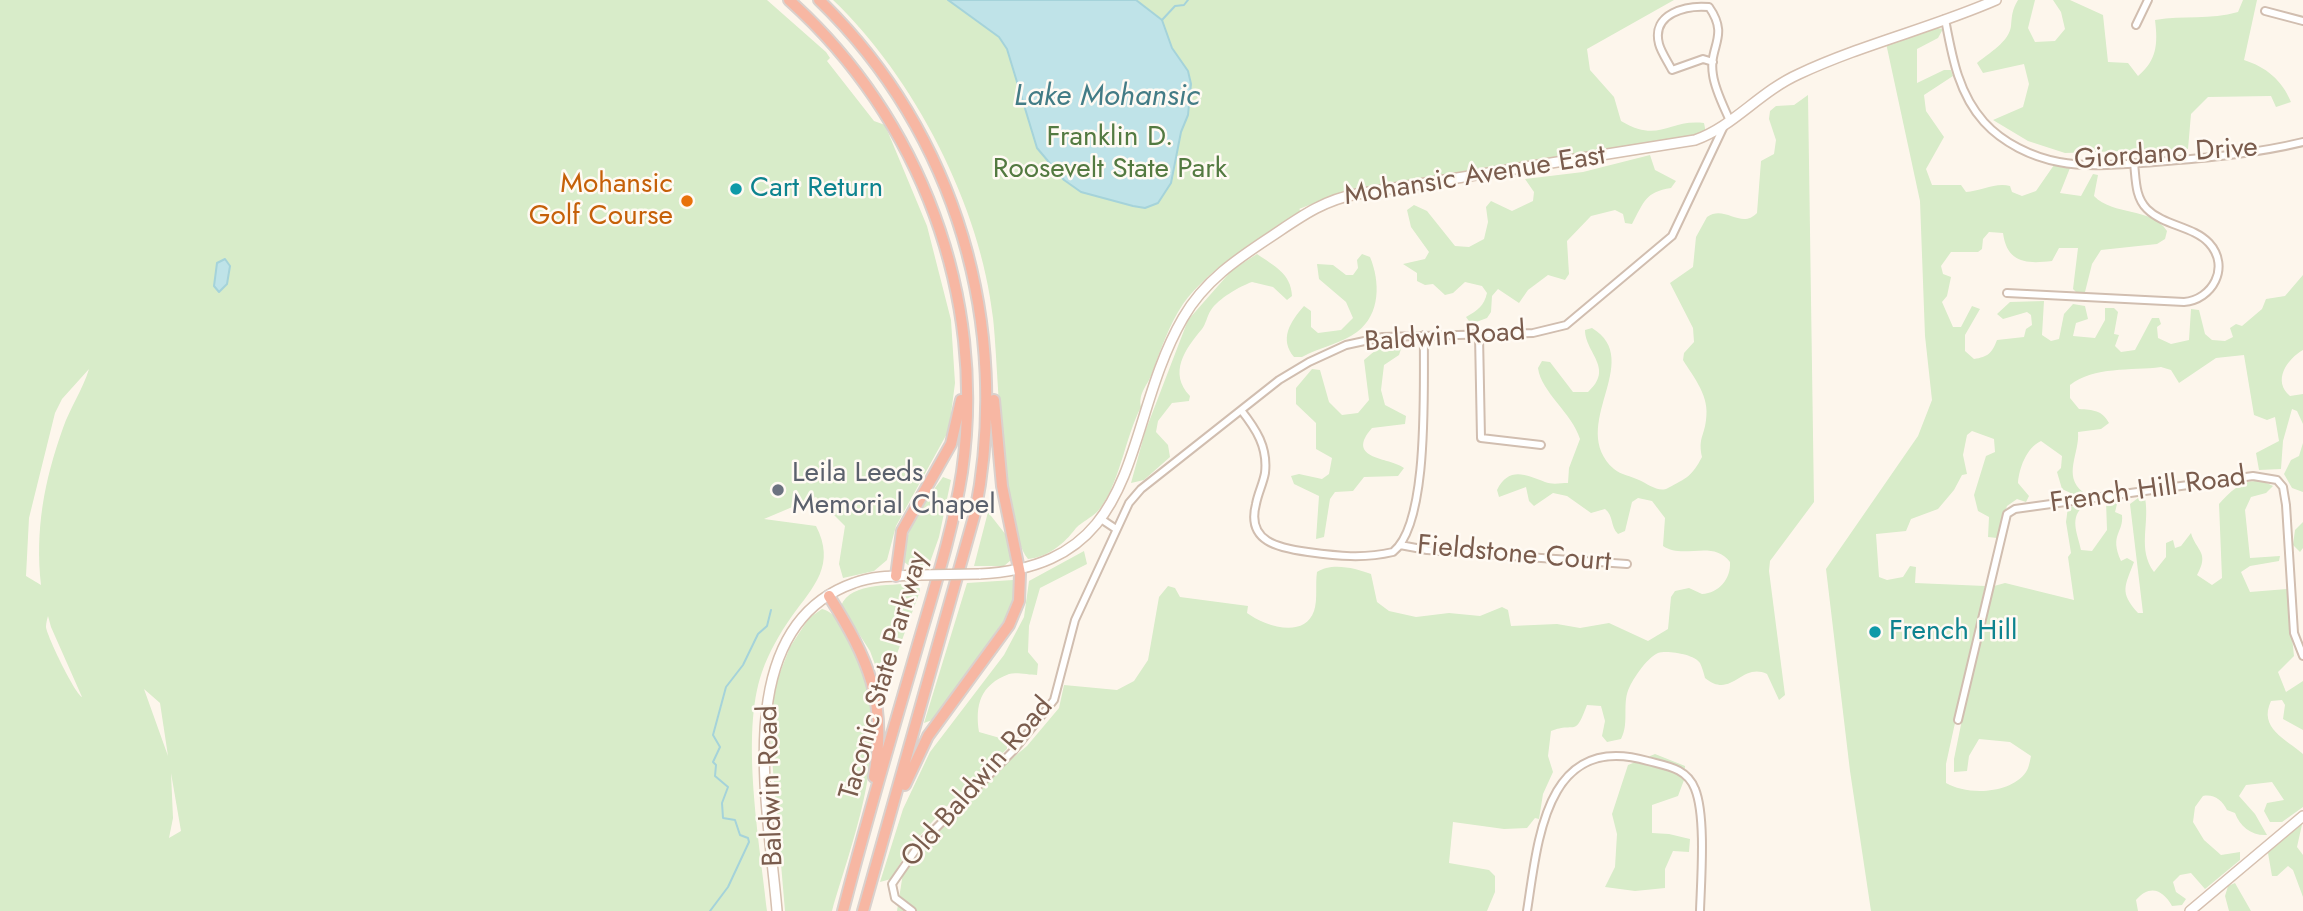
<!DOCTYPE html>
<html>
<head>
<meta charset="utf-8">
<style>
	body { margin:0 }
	canvas { display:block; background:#fdf6ec }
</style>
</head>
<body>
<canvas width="2303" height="911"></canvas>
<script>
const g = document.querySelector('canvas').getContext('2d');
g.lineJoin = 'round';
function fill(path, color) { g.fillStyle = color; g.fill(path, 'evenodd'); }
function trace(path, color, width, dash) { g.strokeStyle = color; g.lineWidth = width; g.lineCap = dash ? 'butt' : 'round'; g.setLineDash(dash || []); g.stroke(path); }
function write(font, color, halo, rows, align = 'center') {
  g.font = font + ' Jost,sans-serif'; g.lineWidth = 5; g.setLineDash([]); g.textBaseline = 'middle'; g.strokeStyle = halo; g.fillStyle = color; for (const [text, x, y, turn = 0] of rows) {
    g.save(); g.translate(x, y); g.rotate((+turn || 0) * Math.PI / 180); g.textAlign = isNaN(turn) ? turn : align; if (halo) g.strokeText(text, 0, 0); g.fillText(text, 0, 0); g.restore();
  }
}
fill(new Path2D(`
	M0,0h767l59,52 4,6 -3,3 47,60 11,4 42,101 24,94 4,63 -6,47 -53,96 -9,34 -13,11 -31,7 -4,-14 6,-38 -29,-29 -52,22 52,7c20,39 -2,60 -24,90 -12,17 -23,36 -30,56 -22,62 -2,172 5,239h-767zM89,369c-6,20 -19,39 -26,59 -19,53 -28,102 -22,157l-15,-9 3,-58 26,-105 7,-14zM48,616l3,11 31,70c-8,-5 -35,-61 -36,-70 0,-4 1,-7 2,-11zM144,689l16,14 8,53zM171,773l10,58 -12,7 4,-20z
	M833,0h841l-87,49 3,21 24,27 7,24c39,23 46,-2 83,2l2,10 -376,64 -31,12 4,3c-39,22 -93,55 -120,92 -14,21 -22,45 -31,69 -4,12 -14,20 -11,34 -16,30 -22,81 -44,105 -6,6 -14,9 -21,16 -12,16 -28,29 -48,31 -28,-37 -29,-188 -35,-241 -12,-111 -79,-241 -160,-318z
	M2018,0h17l-7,28 7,14 20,-1 10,-12 -4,-17 -8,-12h17l33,15 5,47 20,1 10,13c19,-16 20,-32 17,-56 29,-5 55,0 83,-8l5,-12h14l-13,60c22,7 38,20 47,42l-15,5 -5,-11 -63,1 -17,17 -3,35 -123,4 -37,-12 -35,-21 30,-13 6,-23 -5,-20 -41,9 -6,-10c12,-10 32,-21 34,-37 1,-11 1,-16 7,-26z
	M1932,27l11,2 -5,9 -21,11v34l27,-13h7l2,6 -29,19 2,16 18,26 -18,32 6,16h29l5,7c15,-1 30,-10 44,-6l2,6 10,4 14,-5 18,-26 16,3 -10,25 21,3 12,-22 5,1 -4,21c19,20 58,11 73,35l-2,8 -8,5 -56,6 -9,14 -7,28 -8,1 -4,-4 5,-41h-19l-7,13c-26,3 -45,2 -49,-28l-14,-1 -6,7 -1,10 -4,3h-27l-10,14 2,8 8,3 -4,19 -5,6 11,25h8l11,-21 8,3 -15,26v16l9,8c14,-2 18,-6 23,-19l27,-3 2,-8 6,-4 -1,-10 -4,-3 -24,7 -6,-5 13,-12 34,-1 -2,34 9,6 8,-2 5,-25 9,-10 12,2 3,13 -12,4 -3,13 22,2 10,-18v-12h9l4,4 -4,22 5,1 -4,11 6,6 14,-2 17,-32h7l2,6 -4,3 1,11 13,6 18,-4 2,-31 8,1 6,24 7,6 13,1 8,-4 -3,-9 6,-4 6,2 20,-17 4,-10 19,-3 18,-21v75c-16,9 -31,31 -13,46l13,-2v30l-6,-13 -5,-2 -9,32 -2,28 -22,1 -3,-17 23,-12 -4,-24 -8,3 -13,-5 -10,-60 -28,3 -37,25 -8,-13 -10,-3c-30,4 -67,-1 -91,18v13l9,11c14,1 23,1 30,14l-8,6 -23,3c2,21 -16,44 5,60l-6,4 -15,-7 -5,-17 4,-4 1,-12 -21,-15c-15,7 -22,28 -23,42l11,13 -3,6 -9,-3 -10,7 -10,32 -9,-1 1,-20 -11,-6 -4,-16 12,-39 9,-4 -1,-13 -22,-8 -5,4 -4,20 4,19 -5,1 -8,15 -16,19 -27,10 -5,12 -30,3 3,43 8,3 16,-3 7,-11 6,1 -1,16 70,3 -39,178v19c20,12 64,12 80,-11 3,-4 4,-12 5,-16l-21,-14 -31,-3 -10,17 -2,15 -13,1v-13l23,-113 17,-60 11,-3 69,17 -6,-43 3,-4 -5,-31 2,-15 17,-2c-17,12 -7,29 -4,45l11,1 15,-21 -1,-29 12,-1 -3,12 7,3c2,18 -13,19 -1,46l6,-3 7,4c-9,24 -15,30 4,51h5l-13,-109 8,-6h7c5,26 -8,51 9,74l12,-15v-14l7,-3 2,8 6,-2 10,-13c5,18 19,19 6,42l15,10 10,-7 -3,-74c15,-17 31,-31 54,-18l-7,7 -15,4 -6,13 5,48 30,-2 -1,5 -29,5 -9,6 9,20 37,-3 7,67 -16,16 8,20 17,-11v49l-20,-11 2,-14 -3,-5 -11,1c-13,27 15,38 32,53v53l-21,15h-12l-6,-11 3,-8 17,-3 -12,-18 -26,3 -7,11 16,18 12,21c-15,1 -27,-8 -32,-22l-8,-3c-5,-10 -13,-16 -24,-14l-8,11 -2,15 11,18 17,15 19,-3v8l-35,29 -14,-16 -11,2 -7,7 3,10 10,7 -4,6 -10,1c-9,-16 -22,-22 -36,-6l2,11h-267l-21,-140 -24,-202 92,-133 14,-36 -7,-64 -5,-135 -34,-158z
	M1808,95l6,407 -44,59 -1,10 16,124 -6,5 -12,-26c-26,-12 -35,26 -62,4 -1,-4 -3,-11 -5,-15 -6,-9 -33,-13 -42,-10 -10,4 -23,23 -28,33 -9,17 0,36 -9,53l-14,3 -5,-6 3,-15 -4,-15 -14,-1c-13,34 -10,16 -36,26l-3,25 5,16 -10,22 -4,25 -4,-1 -8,10 -23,1 -51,-7 -4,41 40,7 6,6v16l-8,19h-590l6,-38 12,-18 74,-77 38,-32 32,-38 5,-23 53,5 17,-9 14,-21 11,-63 9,-11 7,2 5,9 68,9 -1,7c16,12 57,27 67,-2 4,-12 1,-26 3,-39 14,-10 39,-4 54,2l6,28 12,9 27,6 33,-4 31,3 22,-9 6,3 3,16 46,-2 23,4 29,-5 39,18 20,-12 3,-32 4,-6 14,-3 13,6c17,-1 29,-15 28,-32 -17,-23 -47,-2 -67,-16l2,-28 -13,-17 -14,-3 -6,4 -7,29 -7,3c-8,-8 -4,-18 -13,-25l-14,4 -24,-17 -14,-3 -19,13 -5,-5 -3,-14 -27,10 -2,-7c12,-24 29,-15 48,-8 7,3 16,1 23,1l1,-15 11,-29c-8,-26 -39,-47 -42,-71l4,-7 8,1 23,30h15c27,-24 -3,-39 -3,-62l7,-2c54,33 -26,98 22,141 7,6 17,7 25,11 9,4 20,13 29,8 19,-10 24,-12 34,-31 -4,-19 2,-20 4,-37 4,-24 -12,-42 -23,-60l1,-7 10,-11 -1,-14 -23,-45 23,-16 3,-30 11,-20c18,-13 34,13 50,-4l4,-52 13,-7 2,-14 -7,-21 1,-8 6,-5 18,-1z
	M1650,155l5,15 21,11 -5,7c-26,4 -27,14 -39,36l-7,-1 -2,-9 -8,-4 -24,6 -24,25 2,33 -4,6 -17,-5 -20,15 -9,13 -21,-14 -6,7 -1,16 -4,6 -16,6 -5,-7c12,-7 18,-11 21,-24l-5,-7 -17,-4 -12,11 -8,2 -12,-11 -8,1 -8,-4v-8l-14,-9 22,-5 4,-7 -18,-25 -4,-17 7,-5 13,6 28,35 14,1 15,-8 4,-17 -2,-15 5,-6 21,10 21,-10 1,-9 -9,-13 58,-7z
	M1257,254c17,12 34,19 35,42l-5,4 -14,-13 -21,-5c-12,4 -34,17 -41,28 -4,6 -5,14 -9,19 -17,20 -34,44 -12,67l-1,5 -17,2 -14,18 -2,11 12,13 2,12 -26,23 -13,3 14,-51 43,-112 44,-50z
	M1362,254l8,3c10,24 11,57 -13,75 -14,11 -39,16 -55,25h-8c-15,-18 -4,-35 10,-51l7,5v16l7,6 23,-3 12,-12 -7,-16 -27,-23 -2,-15 16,1 13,10h7l5,-7 -1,-8z
	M1394,344l8,2 -3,9 -15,10 -3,25 4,15 21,11 -1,8 -33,4c-28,32 18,29 32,40l-6,8 -34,1 -11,14 -18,1 -5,7 -6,38 -8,2 3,-43 -25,-12 -3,-8 8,-2 23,5 7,-5 3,-16 -16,-9v-26l-20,-19v-16l16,-19 8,1 9,32 13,13 16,-2 11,-13 -5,-40 13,-11z
	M2303,443v49l-11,-4 -8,-14 7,-14 8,-4z
	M943,477l8,3 -12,57 -10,28h-21l-5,-4c0,-29 23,-61 40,-84z
	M988,512l18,23 5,25 -7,6h-30z
	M2303,522v26l-3,4 -7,-7 2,-15z
	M1084,551l3,13 -47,24 -11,38 -1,26 10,12 -1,11c-8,0 -21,-3 -28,-1 -29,11 -34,31 -30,58l28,8v9c-42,40 -88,78 -116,130l-11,3 23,-73 27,-57 74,-97 20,-38 5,-36z
	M1013,580l1,22 -7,14 -72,103 -11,4 43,-140z
	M919,583l1,8 -33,90 -7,-3 -10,-27 -29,-45c9,-25 55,-20 78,-23z
	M822,609c14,3 20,19 26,32 5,9 12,19 15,28 26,79 -9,167 -31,242h-47l-14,-164 3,-59 16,-41 19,-29z
	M1655,754l30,12 -1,14 -6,16 -26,9v28l17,1 21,5 -1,13 -16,-1 -8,18v19l-30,3 -30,-4 10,-20 2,-33 -5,-20 16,-49z
	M2303,820l-6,27 6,8v42l-10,-27 -5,-4 -11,10h-5l-4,-23 6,-9z
	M2235,883l16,28h-22l-4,-15 3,-10z`), '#d8ecc9');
const water = new Path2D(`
	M948,0h188l26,20 10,28 16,23 3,13 -3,31 -7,17 -10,51 -13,20 -13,5 -12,-2 -52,-14 -17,-12 -27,-32 -30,-99 -8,-12z
	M225,259l5,7 -3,18 -8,8 -5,-6 3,-23z`);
fill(water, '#bfe3e8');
trace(water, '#a5d3da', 2);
trace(new Path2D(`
	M1162,20l13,-14 9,-1 4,-5
	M710,911l18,-24 21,-45 -1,-4 -8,-3 -5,-15 -12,-2 -1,-15 6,-16 -13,-11 1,-11 -3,-3 7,-15 -7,-12 13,-48 17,-22 15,-31 9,-8 4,-16`), '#a5d3da', 2);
const street = new Path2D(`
	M2265,11l38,10
	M1945,19c7,37 13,74 39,103 19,21 48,35 75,40 30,6 65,2 96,0 50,-4 99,-8 148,-20
	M2136,25l12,-25
	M1713,62l-10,-3 -31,11c-4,-8 -11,-18 -13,-26 -8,-31 28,-39 50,-37 21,30 -1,39 4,68 2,15 11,32 17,46
	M2007,293l177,9c28,-2 47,-35 25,-59 -16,-17 -45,-17 -62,-34 -12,-12 -11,-29 -13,-46
	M1479,335l2,103 60,7
	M1241,410c15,19 27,37 24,63 -2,11 -7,20 -9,31 -10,38 23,44 52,48 30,4 55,7 85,0 37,-29 30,-170 31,-217
	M1101,519l15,10
	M1400,545l27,5 200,14
	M1958,720l49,-206 8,-5 238,-33 24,4 6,7 3,18 8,128 9,23
	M912,911l-17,-13 -3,-14 27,-39 95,-95 40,-50 21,-80 54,-117 12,-14 138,-109 30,-18 37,-17 37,-8 150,-4 33,-8 106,-89 52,-110
	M1527,911c11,-70 18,-180 121,-150 19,5 39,7 47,28 11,27 6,91 5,122`);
const secondary = new Path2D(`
	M979,574c168,-8 141,-147 204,-256 21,-37 54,-59 89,-82 27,-18 51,-36 85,-42l338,-54c38,-13 64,-48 104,-66 64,-30 133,-46 197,-74
	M777,911c-8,-101 -49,-284 77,-328 21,-8 43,-7 64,-8
	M2190,911l113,-95`);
const highway = new Path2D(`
	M789,0c132,118 198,297 173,472 -9,58 -27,114 -43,169 -26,90 -53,180 -76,270
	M819,0c138,133 193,327 156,513l-112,398
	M896,576l6,-45 49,-87 10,-44
	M829,596c39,62 59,106 45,181
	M905,785l23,-49 81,-111 10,-24 1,-27 -18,-88 -8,-86`);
trace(street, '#d1beb0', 10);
trace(secondary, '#d6c0b0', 12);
trace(highway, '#dad1cd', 14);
trace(street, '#fff', 6);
trace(secondary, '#fff', 9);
trace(highway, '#f7b7a3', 10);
const secondaryBridge = new Path2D(`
	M918,575l61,-1`);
trace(secondaryBridge, '#d6c0b0', 12, []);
trace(secondaryBridge, '#fff', 9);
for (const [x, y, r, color] of [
	[736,189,7,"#0f9aa8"],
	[687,201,7,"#e8710a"],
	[778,490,7,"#6b7280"],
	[1875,632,7,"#0f9aa8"]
]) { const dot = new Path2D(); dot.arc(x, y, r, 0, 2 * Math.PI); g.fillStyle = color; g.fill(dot); trace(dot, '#fffaf3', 2.5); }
write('28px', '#537a41', '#fffaf3', [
	["Franklin D.",1110,138],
	["Roosevelt State Park",1110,170]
]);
write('28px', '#7a5c4d', '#fffaf3', [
	["Giordano Drive",2166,155,-4],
	["Mohansic Avenue East",1475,177,-9],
	["Baldwin Road",1445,338,-4],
	["French Hill Road",2148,491,-8],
	["Fieldstone Court",1514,555,5],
	["Taconic State Parkway",885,676,-74],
	["Old Baldwin Road",978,783,-49],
	["Baldwin Road",772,786,-92]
]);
write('28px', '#c56008', '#fffaf3', [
	["Mohansic",673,185],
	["Golf Course",673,217]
], 'right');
write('28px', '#0d838f', '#fffaf3', [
	["Cart Return",750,189],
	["French Hill",1889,632]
], 'left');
write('28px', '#5b616d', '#fffaf3', [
	["Leila Leeds",792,474],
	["Memorial Chapel",792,506]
], 'left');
write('italic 30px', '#437c86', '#fffaf3', [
	["Lake Mohansic",1107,98]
]);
</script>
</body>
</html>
